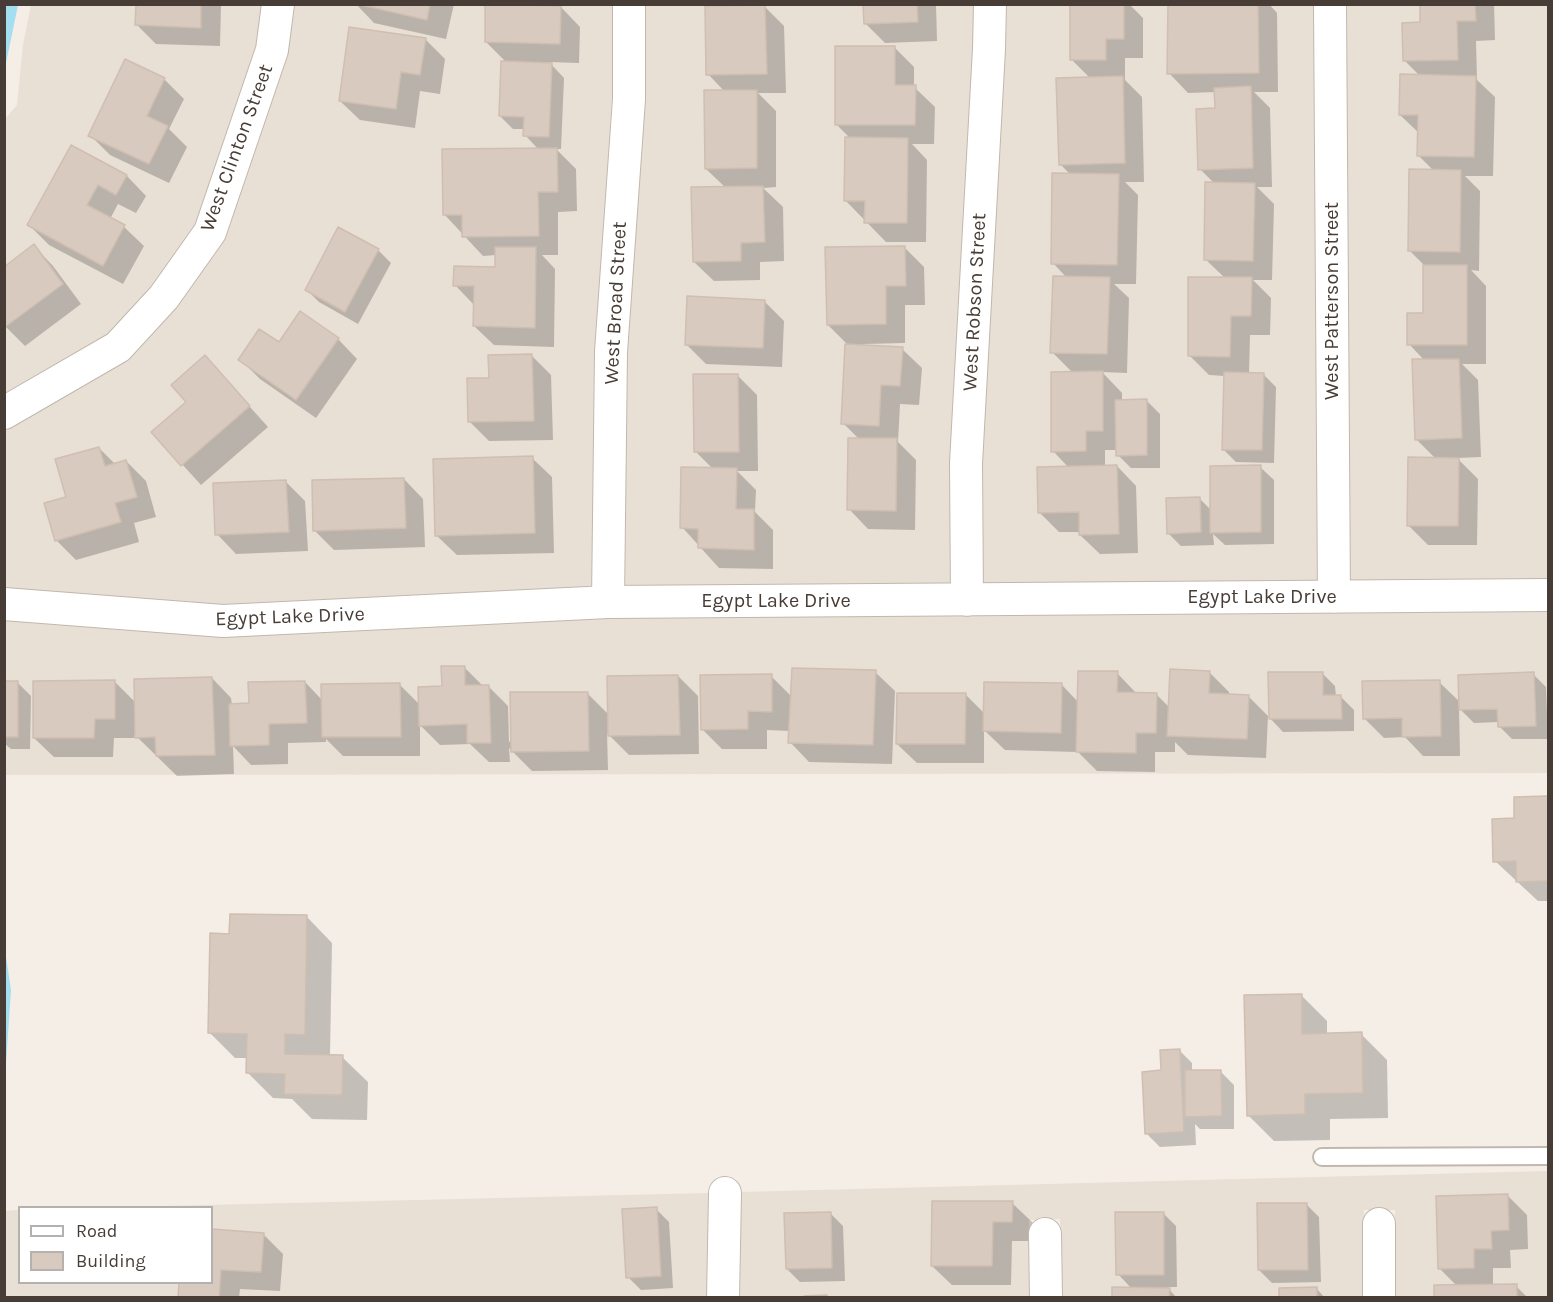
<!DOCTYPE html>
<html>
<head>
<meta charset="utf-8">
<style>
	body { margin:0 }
	#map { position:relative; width:1553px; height:1302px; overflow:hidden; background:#f4eee7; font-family:Karla,sans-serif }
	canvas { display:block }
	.frame { position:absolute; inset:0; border:6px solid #473d36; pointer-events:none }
	.legend { position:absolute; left:18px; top:1206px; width:195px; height:78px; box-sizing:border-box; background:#fff; border:2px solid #b5b1af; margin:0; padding:8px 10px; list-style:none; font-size:18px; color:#473d36 }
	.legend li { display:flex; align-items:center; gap:12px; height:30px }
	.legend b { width:30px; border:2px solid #b5b1af }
</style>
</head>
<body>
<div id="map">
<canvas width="1553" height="1302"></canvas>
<div class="frame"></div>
<ul class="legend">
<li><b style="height:8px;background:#fff"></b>Road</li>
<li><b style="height:16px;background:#d8cabf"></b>Building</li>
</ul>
</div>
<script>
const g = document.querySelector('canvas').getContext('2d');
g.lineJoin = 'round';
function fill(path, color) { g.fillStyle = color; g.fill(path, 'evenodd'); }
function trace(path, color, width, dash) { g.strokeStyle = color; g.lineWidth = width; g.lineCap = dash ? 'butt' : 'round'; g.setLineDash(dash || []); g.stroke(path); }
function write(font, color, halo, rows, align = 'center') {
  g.font = font + ' Karla,sans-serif'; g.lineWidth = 4.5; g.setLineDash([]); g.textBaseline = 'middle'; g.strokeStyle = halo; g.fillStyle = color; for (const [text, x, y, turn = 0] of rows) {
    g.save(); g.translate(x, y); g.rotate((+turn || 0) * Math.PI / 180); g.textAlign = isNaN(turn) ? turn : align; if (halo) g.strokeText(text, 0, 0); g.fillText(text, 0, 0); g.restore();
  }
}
fill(new Path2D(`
	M31,5h231l-5,42 -62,179 -44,63 -44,47 -102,60v-277l12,-14 6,-60z
	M295,5h318l-1,94 -17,253 -2,237 -370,18 -218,-18 -1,-159 127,-74 94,-120 63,-184z
	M645,5h329l-1,44 -23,413 1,124 -326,2 2,-236 18,-252z
	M1006,5h308l4,577 -335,3 -1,-122 23,-414z
	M1346,5h202v576l-198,1z
	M1548,609v164l-1543,2 -1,-157 605,-2z
	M1548,1171v126h-153v-87h-31l-1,87h-301l-2,-78 -31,1 1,77 -290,1 1,-106z
	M709,1193l-2,104h-702l-1,-86 15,-1 1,72h192v-74l-88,-1z`), '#e8dfd5');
fill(new Path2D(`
	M5,4l13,1 -13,63 -1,-63z
	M5,950l6,40 -6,89 -1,-129z`), '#a3dff1');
fill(new Path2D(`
	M136,4h85l-1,42 -64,-2 -20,-20 1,-19z
	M356,4h98l-8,35 -72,-16z
	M487,4h71l22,23 -1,36 -30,-1 15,16 -3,71h-5l20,20 1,42 -19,1v43h-16l13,14 -1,78 -60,-2 -20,-19 1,-20 -20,-21 41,-17v-13l-13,1 -39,-42 95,-64 -14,-15v-6h-12l-13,-13 7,-53 -21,-21z
	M865,4h71l1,37 -52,2 -19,-19z
	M1071,4h58l14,14v40h-18v22l17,17 2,85h-19l13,13 -2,89h-22l15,14 -2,75 -25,-1 20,21v8h25l13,13v54h-29l-13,-13 -1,-5h-12v17l12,-1 19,20 2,67 -38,1 -20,-19v-3h-21l-19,-19 29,-45 -16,-17 20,-78 -21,-21 15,-74 -14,-15 18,-88 -11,-11 30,-86 -18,-18z
	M1169,4h100l8,9 1,79h-24l16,16 2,79h-15l17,17 -2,76h-19l18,18 -1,37h-20l-1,39h14l13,13 -2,76 -38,-1 -13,-13 2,-73 -16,-1 -19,-19 35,-78 -20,-19 10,-75 -15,-15 16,-60v-17l-28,1 -19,-20z
	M1421,4h73l1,36 -19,1 1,39 18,17 -2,79h-28l15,15 -1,80 -8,-1 15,16v78h-24l16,16 3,77 -24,1 21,21 -1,66h-49l-20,-20 28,-66 -20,-20 9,-78 -16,-17 15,-30v-49l-15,-15 25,-79 -15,-15v-23l-19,-18 20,-39 -16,-16 18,-36z
	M764,6l20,20 2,67h-28l18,18v76l-13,1 20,19 1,54 -24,1v18l-46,1 -20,-19 32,-74 -20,-19 19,-77 -17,-18z
	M425,39l20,20 -5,35 -20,-3 -5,37 -55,-8 -20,-19z
	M895,48l19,19v20l21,20 -1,37h-22l15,16 -1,82h-40l-41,-42 6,-61 -14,-14z
	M164,79l20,20 -15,30 18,18 -18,36 -59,-28 -20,-20z
	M72,147l55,29 19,20 -10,17 -18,-9 -8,15 14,8 20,19 -21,38 -74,-39 -20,-20z
	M34,246l19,20 28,38 -56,42 -21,-21v-57z
	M905,248l19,19 1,38h-20v38l-42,1v3l39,2 20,19 -3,37 -19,-1 -2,38 18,18 -1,70 -47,-1 -19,-20 10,-70 -16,-16 6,-77 -21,-21z
	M378,250l13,13 -33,61 -39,-22 -13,-13z
	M764,301l20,20 -2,46 -76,-3 -20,-20z
	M338,339l19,20 -41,59 -56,-39 -20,-20 39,-15z
	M532,356l19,19 2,65 -64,1 -20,-20 21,-42z
	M205,357l63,70 -67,58 -48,-53 35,-29z
	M737,375l20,20 1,76h-21l19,19 -1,22 18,18v39l-54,-1 -37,-41 32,-57 -18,-18z
	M99,448l16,16 11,-3 20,20 10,36 -22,6 5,19 -63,18 -20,-20 12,-42z
	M532,458l20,19 2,76 -97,2 -20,-19z
	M1260,467l14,13v64l-49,1 -12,-11 1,11 -33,1 -13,-13 32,-34 11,11z
	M404,479l19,20 2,48 -91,3 -20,-20z
	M286,482l19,19 3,50 -72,3 -19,-20z
	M465,668l18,18h5l20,20 1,36 78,-49 22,22 69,-39 20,20 1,58 -70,1 -22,-22 1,37 -76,1 -23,-23 1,14h-21l-19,-18 -30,1 -20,-20v31h-77l-17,-17v3l-38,1v21l-37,1 -18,-19 1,28 -57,2 -43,-42v4h-20l-1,19h-59l-20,-19 81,-56 21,21 76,-25 19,20 1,7h18l55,-23 17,18 78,-15 20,20 24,-18z
	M875,672l20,19 -3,73 -83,-2 -19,-20v-11l-23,-1v19h-45l-20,-20 69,-53 21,21z
	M1209,672l20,20v3l19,1 22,22 52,-45 13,13 1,11h5l13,13v21l-71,1 -15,-16 -2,42 -78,-3 -13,-13v10h-20v20l-58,-1 -19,-19 -73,-2 -21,-20v33h-67l-20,-19 68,-50 20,20 77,-29 16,17 39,-29 20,21h19l14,14z
	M1533,674l13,13 2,52h-36l-13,-13v-4l-25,1 -15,-15 1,48h-37l-18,-19 -21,1 -20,-20 75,-36 22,21z
	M4,683h14l13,13 -1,53h-19l-7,-6z
	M1548,797v104h-10l-43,-40 21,-41v-22z
	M307,917l25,26 -2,113 12,1 26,25 -1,38 -55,-1 -20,-20 -19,-1 -26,-26 1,-14h-13l-26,-26 22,-97z
	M1301,995l26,26v14l34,-1 26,26 1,58 -58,1v21l-56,1 -26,-26z
	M1179,1050l13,13v9h29l13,13v44h-34l-5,-5 1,21 -36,2 -13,-13 16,-62z
	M1507,1195l20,20 1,34 -18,1 1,18h-18v18h23l12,12h-92l22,-11 -19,-19z
	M1012,1203l20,19 -1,19h-19l-1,44h-59l-20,-19z
	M1306,1204l13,13 2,65 -49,1 -13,-13z
	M656,1209l13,13 4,66 -32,2 -13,-13z
	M830,1213l13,13 2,55 -45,1 -13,-13z
	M1163,1213l13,13 1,61h-10l10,11h-64l19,-9 -14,-15z
	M212,1231l51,3 20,20 -3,37 -40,-2 -1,9h-59l32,-16z
	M1317,1289l8,9h-44z`), '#0003');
const building = new Path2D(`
	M136,4h65v24l-66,-3z
	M357,4h73l-3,16z
	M485,4l76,2 -1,38 -75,-2z
	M863,4h54l1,18 -54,2z
	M1070,4h54v35h-18v21h-36z
	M1168,4h90l1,69 -92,1z
	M1420,4h55l1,17h-19l1,39 -55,1 -1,-38 18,-1z
	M765,5l2,69 -61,1 -1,-69z
	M349,27l77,11 -6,37 -19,-3 -5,37 -57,-8z
	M835,46h60v39h21l-1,40h-80z
	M125,59l40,19 -18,38 21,10 -19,38 -61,-28z
	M501,61l51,2 -3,74 -26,-1 1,-19 -25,-1z
	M1400,74l76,2 -2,81 -57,-1 1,-41h-19z
	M1123,76l2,87 -66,2 -3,-87z
	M1251,86l2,82 -55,2 -2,-61 19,-1 -1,-20z
	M704,90h53v78l-52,1z
	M845,137l63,1 -1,85h-43l1,-22h-21z
	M71,145l56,30 -11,20 -18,-10 -11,20 38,20 -22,41 -76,-41z
	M557,148l1,44h-20l1,44 -77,1v-22h-19l-1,-66z
	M1409,169l52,1 -1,82 -52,-1z
	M1052,173l67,1 -2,91 -66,-1z
	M1205,182l50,1 -2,78 -49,-1z
	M763,186l2,56 -24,1v18l-48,1 -2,-75z
	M338,227l41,22 -34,63 -40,-22z
	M34,244l29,40 -58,43 -1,-60z
	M905,246l1,40h-20v38l-59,1 -2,-78z
	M495,247h41l-1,81 -62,-2 1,-40h-21l1,-20 41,1z
	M1423,265h44v80h-60v-32h16z
	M1053,276l57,1 -3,77 -57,-1z
	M1188,277h64l-1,39h-20l-1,41 -42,-1z
	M687,296l78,4 -2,48 -78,-3z
	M300,311l39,27 -43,62 -58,-40 21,-31 20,13z
	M845,344l58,3 -3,39 -19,-1 -2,41 -38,-2z
	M532,354l2,67 -66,1 -1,-44h22l-1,-23z
	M205,355l45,51 -69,60 -30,-34 35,-30 -15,-17z
	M1412,359h47l3,79 -47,2z
	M1103,371v60h-17v20l-35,1v-80z
	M1224,372l40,1 -2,77h-40z
	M693,374h45l1,78h-45z
	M1147,399v56l-31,1 -1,-56z
	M848,438h49l-1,73 -49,-1z
	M99,447l6,19 21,-6 11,37 -22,6 6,19 -66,19 -11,-38 22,-6 -11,-38z
	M533,456l2,77 -100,3 -2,-77z
	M1408,457l51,1 -1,68h-51z
	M1117,465l2,69 -40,1v-23l-41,1 -1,-46z
	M1261,465v67l-51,1v-67z
	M681,467l56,1 -1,41h18v41l-56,-2v-19l-18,-1z
	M404,478l2,50 -93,3 -1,-51z
	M286,480l3,52 -74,3 -2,-52z
	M1200,497l1,35 -34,2 -1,-36z
	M441,666h24v19h24l2,58h-24v-19l-48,2 -1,-39 24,-1z
	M792,668l84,2 -3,75 -85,-2z
	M1170,669l40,2 -1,22 40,2 -2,44 -80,-3z
	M1078,671h40l-1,21 40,1 -1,40h-20v20l-60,-1z
	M1268,672h55v23h18l1,24h-73z
	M1534,672l2,54 -38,1 -1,-18 -38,1 -1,-35z
	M772,674v38l-24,-1v18l-47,1 -1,-55z
	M678,675l2,60 -72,1 -1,-60z
	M212,677l3,78 -59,1 -1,-19 -20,1 -1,-59z
	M115,680v39h-20l-1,19h-61v-57z
	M1440,680l1,56 -39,1v-19l-39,1 -1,-38z
	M4,681h14v56h-14z
	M305,681l2,42 -38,1v21l-39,1 -1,-42 20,-1 -1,-21z
	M984,682l78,1 -1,50 -78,-2z
	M400,683l1,54h-79l-1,-53z
	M510,692h78l1,59 -78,1z
	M897,693h69l-1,51h-69z
	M1548,796v85l-32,1v-21l-23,1 -1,-43 22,-1v-21z
	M230,914l77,1 -2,120 -20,-1v20l58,1 -1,40 -58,-1 1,-20 -39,-1 1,-39 -39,-1 2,-100 19,1z
	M1302,994v40l60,-2 1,61 -58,1v20l-58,2 -3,-121z
	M1180,1049l4,83 -39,2 -3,-62 19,-2 -1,-20z
	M1185,1070h36l1,46 -37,1z
	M1508,1194l1,36 -18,1 1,18h-18v19l-36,1 -2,-73z
	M932,1201h81l-1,21h-19l-1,44h-61z
	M1257,1203h50l1,67h-50z
	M657,1207l4,69 -35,2 -4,-69z
	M831,1212l1,56 -46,1 -2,-56z
	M1115,1212h49v63h-48z
	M212,1229l52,4 -3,39 -40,-2 -2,28h-41l1,-16h33z
	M1517,1284v14h-83v-13z
	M1112,1287l58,1 -1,10h-57z
	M1317,1287v11h-38v-10z
	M827,1295v3h-23v-2z`);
fill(building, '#d8cabf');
trace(building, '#d0beb0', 1.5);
const lane = new Path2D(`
	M1322,1157l226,-1`);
const street = new Path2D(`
	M1330,4l4,593
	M4,413l114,-66 46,-50 46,-65 62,-182 6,-46
	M967,600l-1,-137 23,-414 1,-45
	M608,602l3,-250 18,-253v-95
	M4,604l219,17 385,-19 940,-7
	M1379,1224v74
	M1045,1234l1,64
	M723,1298l2,-105`);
trace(lane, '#c2b7ad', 20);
trace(street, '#c2b7ad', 34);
trace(lane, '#fff', 16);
trace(street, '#fff', 32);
write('20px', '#473d36', '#fff', [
	["West Clinton Street",237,148,-70],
	["West Patterson Street",1332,301,-90],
	["West Robson Street",975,302,-87],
	["West Broad Street",616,303,-87],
	["Egypt Lake Drive",1262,597],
	["Egypt Lake Drive",776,601],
	["Egypt Lake Drive",290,617,-2]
]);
</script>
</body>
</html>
